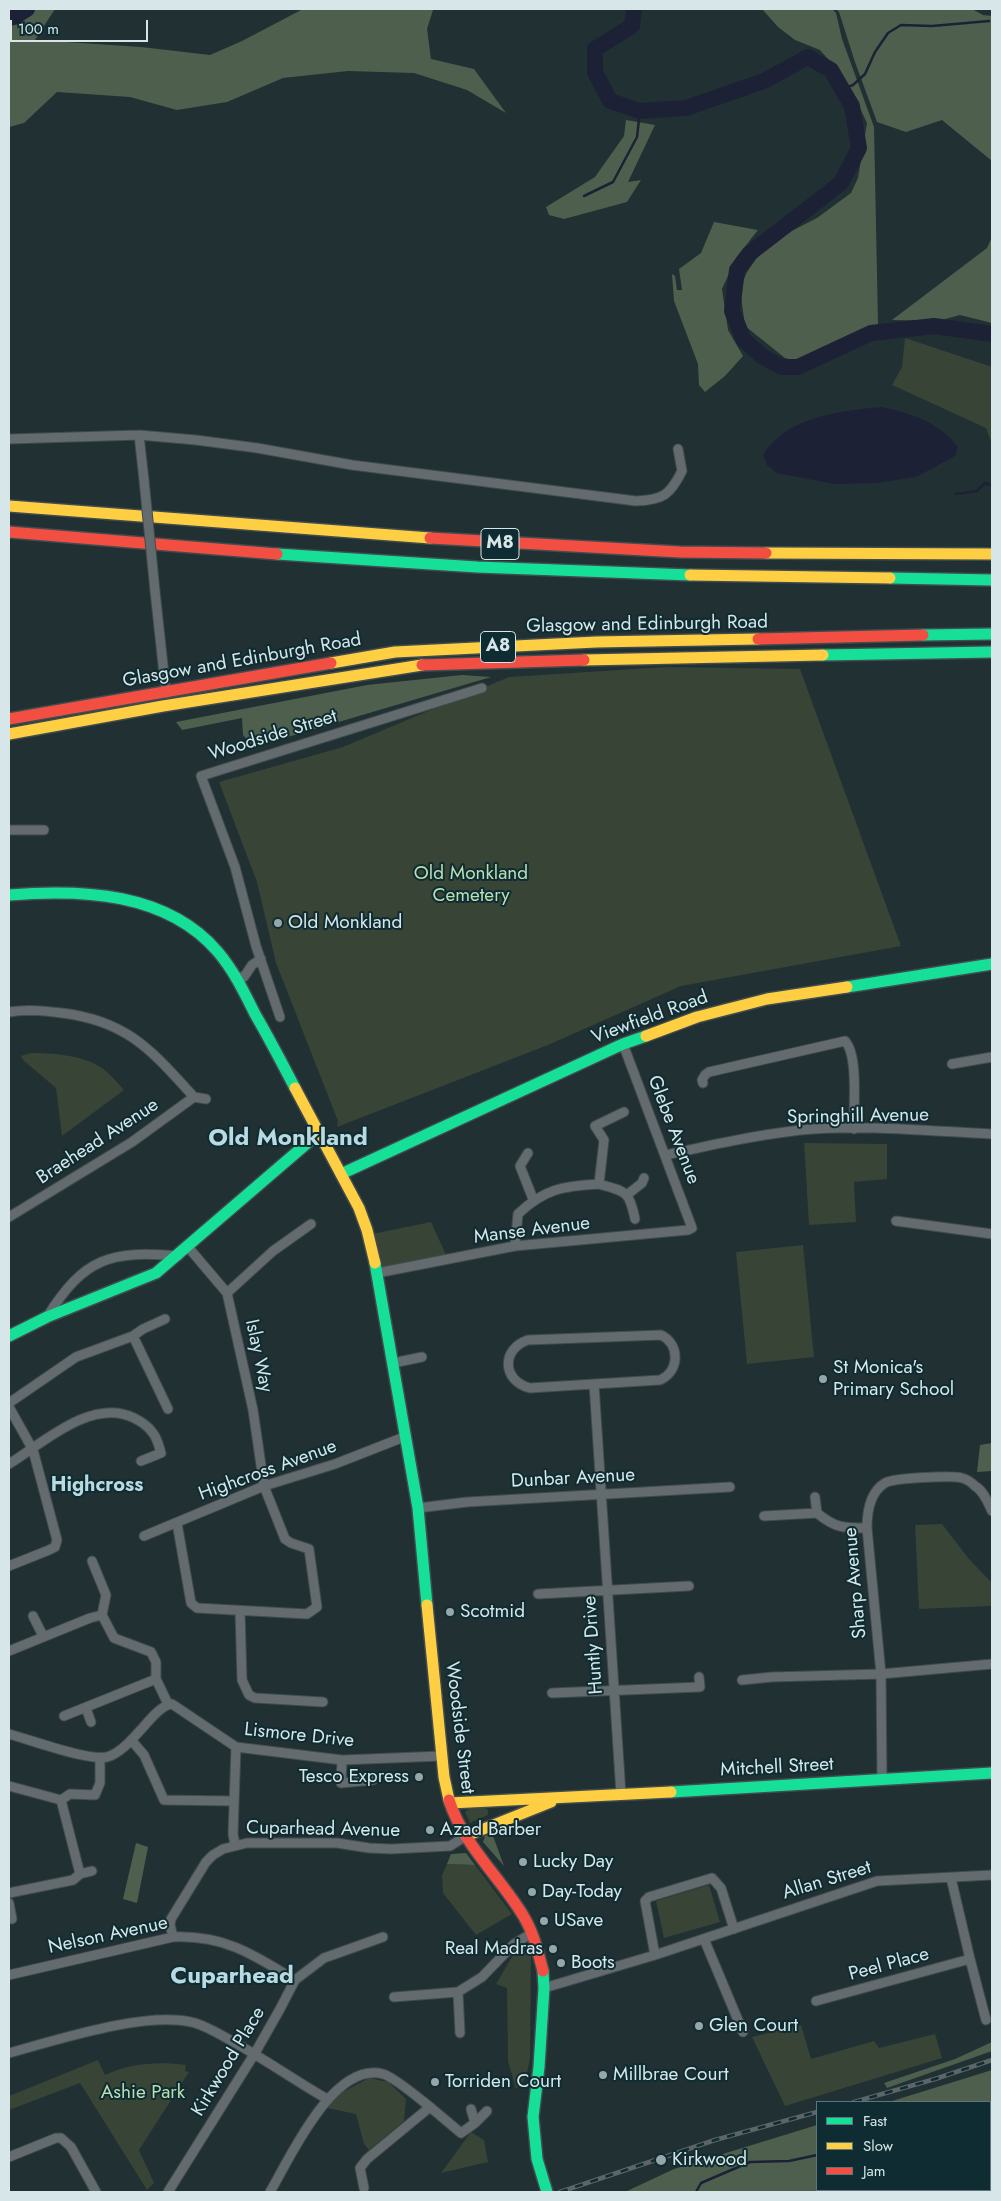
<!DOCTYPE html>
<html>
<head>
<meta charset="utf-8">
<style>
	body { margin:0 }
	#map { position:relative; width:1001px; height:2201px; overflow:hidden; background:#213033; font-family:Jost,sans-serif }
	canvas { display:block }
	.frame { position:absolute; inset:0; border:10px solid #d6e6e9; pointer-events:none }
	.legend { position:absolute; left:816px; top:2101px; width:175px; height:90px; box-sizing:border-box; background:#0e2c31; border:1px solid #5e767b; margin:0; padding:6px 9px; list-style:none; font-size:15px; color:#d6e6e9 }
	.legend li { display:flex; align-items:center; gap:10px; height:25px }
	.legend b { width:25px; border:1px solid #5e767b }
	.scale { position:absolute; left:10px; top:20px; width:138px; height:22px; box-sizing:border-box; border:2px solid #d6e6e9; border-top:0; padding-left:6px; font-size:15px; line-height:18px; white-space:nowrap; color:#d6e6e9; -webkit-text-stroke:4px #0e2c31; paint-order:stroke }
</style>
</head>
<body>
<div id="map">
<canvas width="1001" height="2201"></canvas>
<div class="frame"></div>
<ul class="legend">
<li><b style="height:6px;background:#16e098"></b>Fast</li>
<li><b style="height:6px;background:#ffcf43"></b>Slow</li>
<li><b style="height:6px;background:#f24e42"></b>Jam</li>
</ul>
<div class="scale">100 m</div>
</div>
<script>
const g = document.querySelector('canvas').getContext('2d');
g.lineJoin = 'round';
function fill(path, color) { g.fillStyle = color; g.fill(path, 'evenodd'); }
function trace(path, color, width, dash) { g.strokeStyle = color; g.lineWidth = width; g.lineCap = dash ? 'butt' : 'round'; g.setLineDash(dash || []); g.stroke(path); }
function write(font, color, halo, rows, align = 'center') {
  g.font = font + ' Jost,sans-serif'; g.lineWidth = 4; g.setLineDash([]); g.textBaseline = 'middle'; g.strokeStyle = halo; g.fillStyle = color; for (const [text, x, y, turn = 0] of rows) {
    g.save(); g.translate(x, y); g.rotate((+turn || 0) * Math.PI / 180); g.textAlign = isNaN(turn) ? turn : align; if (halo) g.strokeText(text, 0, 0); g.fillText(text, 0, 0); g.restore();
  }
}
fill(new Path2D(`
	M905,338l87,29v77l-6,-16 -94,-43 10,-18z
	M667,667l133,2 101,277 -220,40 -133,59 -211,82 1,-6 -62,-158 -19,-81 -38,-100 124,-35 166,-70z
	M31,1053c22,0 52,2 71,15 8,6 16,15 22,22l-62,46 -6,-48 -33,-28 -2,-4z
	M804,1143l83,1v35l-33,3 2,40 -47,3z
	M431,1222l16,35 -68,12 -7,-35z
	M803,1245l11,112 -67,7 -11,-112z
	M942,1524l27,35 23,24v23l-73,3 -4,-84z
	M470,1808h15l3,2v5l-18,8 -5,-11z
	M447,1864l28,1 37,49 -36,21 -33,-42 -1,-18z
	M709,1885l11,37 -56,16 -8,-37z
	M523,1944l8,6 -1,109 -4,18 -10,12 -8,-28 -1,-73 -11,-4 20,-34z
	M801,2025l10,34 63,-18 5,7 56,-14 7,24 -157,48 -33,-69z
	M98,2060l7,15c24,-12 55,-14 81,-10l-1,6 4,1 -50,78 15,33 -7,7 -67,-107 -71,27v-14z
	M369,2078l19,4 18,17 -2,22 -35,29 -5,-6 -8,-30 -29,-6 14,-15z
	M471,2132l13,8 4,22 -47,11z`), '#374436');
fill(new Path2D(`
	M9,9h46l-20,31 106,7 69,8 32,-14 61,-32h126l4,1 -6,19 4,30 43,10 32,44 -39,-23 -53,-17 -66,-2 -65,7 -56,24 -50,8 -47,-13 -73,-5 -33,31 -15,4z
	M762,9h70l4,4 6,26 32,88 4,197 -81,37 -12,-3 -40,-32 -5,-38 7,-16 14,-20 13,-12 43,-22 34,-25 7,-15 9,-55 -10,-21 -21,-34 -16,-18 -25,-10 -17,-13z
	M836,9h136l11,6 9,1v145l-50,-41 -36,12 -29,-10 -22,-60 -16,-50z
	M626,120l29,5 -27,57 13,-2 -14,22 -63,17 -15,-4 -3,-8 49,-30 29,-41z
	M714,222l44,8 -22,28 -14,31 6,41 15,26 -18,20 -20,16 -6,-7 -1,-21 -24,-63 -2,-27 3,2 2,14h5l-3,-21 22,-16z
	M992,237v86l-32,-8 -22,6 -46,-1 95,-72z
	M462,675l29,2 -237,70 -11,-12 -1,-17 -60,12 -6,-8 191,-37z
	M992,1443v28l-15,1 3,-27z
	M491,1834l2,2 11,30 -21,-24 2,-6z
	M136,1843l12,4 -11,56 -14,-4z
	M466,1853l9,12 -28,-1 4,-10z
	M992,2042v9l-105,37 -3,-5 71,-24z
	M992,2070v108l-2,1v-77h-101z
	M817,2125v65h144l-6,2h-330l49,-23z`), '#4e604d');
fill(new Path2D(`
	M882,407c31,7 55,14 76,40l-3,9 -39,21 -40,6 -41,1 -58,-11 -10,-8 -4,-10c23,-39 79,-44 119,-48z`), '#1d2136');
trace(new Path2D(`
	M842,89l11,-4 12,-11 10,-22 13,-19 13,-8 31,1 57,-5
	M584,196l29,-14 24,-45 3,-26
	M956,494l21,-3 8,-8 7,3
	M990,2106l2,-1
	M696,2192l5,-9 49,-21 39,-1 28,-6`), '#1d2136', 2.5);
trace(new Path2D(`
	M634,9l-2,17 -37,23v23l15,29 30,10 46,-3 78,-27 44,-24 23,13 21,36 7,42 -18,35 -92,71 -12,16 -5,41 12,29 19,17 19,10h16l73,-34 63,-7 58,8
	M9,18l5,-1 13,-8`), '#1d2136', 16);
const street = new Path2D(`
	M139,435l5,45
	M9,439l130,-4 57,5 61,8 95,17 284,36c27,-1 34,-6 46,-30l-4,-22
	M155,591l11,102
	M9,830h35
	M236,977h8l8,-12 9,-6
	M9,1012c18,-3 36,-1 53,1 66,8 90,38 132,84
	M280,1017l-24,-71 -21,-79 -34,-91 281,-88
	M952,1064l40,-7
	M703,1083l-1,-3 3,-5 4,-3 136,-31c14,15 8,68 9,88
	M528,1153l-8,13 13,33
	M666,1155c45,-10 90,-20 135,-25 63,-6 128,1 191,4
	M599,1184c27,8 30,6 36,35
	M628,1194l14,-11 2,-5
	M9,1217l123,-75 62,-45 12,2
	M896,1221l96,13
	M515,1246l3,-32c26,-25 45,-28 81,-30l5,-44 -9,-14 29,-14
	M377,1273l138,-27 173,-16 4,-2 -69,-184
	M227,1293l46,-42 38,-27
	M47,1317c37,-59 63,-67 131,-61
	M133,1336l35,73
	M393,1363l29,-6
	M594,1384l66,-4c20,-9 20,-36 1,-45l-133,5c-27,9 -26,41 2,48l64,-4 27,410
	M9,1403l67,-46 57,-21 10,-7 22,-10
	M9,1407l24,43 24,90 -2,7 -6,3 -40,16
	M9,1464c34,-21 83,-67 125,-46 6,3 14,8 18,14 5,5 7,14 9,21l-20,8
	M815,1497l2,16
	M418,1508l49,-6 263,-15
	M764,1516l53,-3c18,15 26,15 50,15
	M177,1523l14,80 6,5 110,6 10,-7 -8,-58 -18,-6 -6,-4 -21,-53 -11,-76 -26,-117 -39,-46
	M144,1536l120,-50 71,-22 69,-27
	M92,1561l14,34 -4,20
	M538,1594l151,-8
	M240,1611l2,69 7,15 6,3 68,4
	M102,1615l12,23 37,14 5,10v17l12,25
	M33,1616l10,20
	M9,1651l81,-33 12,-3
	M742,1680l30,-3 109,-3 111,-10
	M552,1693l148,-6 -1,-10
	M86,1708l5,14
	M64,1716l92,-37
	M9,1734c22,6 79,27 98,23 25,-7 47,-52 65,-53l64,43 106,13 100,-4
	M132,1741l12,14 20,45 69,1
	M342,1760l-1,23 32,-3
	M882,1780l-1,-106 -14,-146c0,-16 3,-36 18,-45 8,-5 67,-8 77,-5 4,1 10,5 13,8 9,5 13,17 17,25
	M9,1786l52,14 9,-6 25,1 5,-12v-25
	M61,1800l19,74
	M235,1845l-2,-11 3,-87
	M9,1893l64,-13 7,-6 12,-3
	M9,1903l3,16
	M173,1937l-3,-12 1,-6 35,-57 7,-7 10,-6 24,-6h90l32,5 22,1 59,-3 16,-10
	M704,1939l39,93
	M655,1955l-10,-54 4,-4 63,-19 9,10 13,41
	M970,1959l16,61
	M9,1975l164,-38c51,-2 80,17 122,43
	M544,1988l111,-33 222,-74 115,-6
	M458,1992l2,41
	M394,1997l64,-5 24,-15 32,-33 18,-11
	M816,2001l154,-42 -19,-81
	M9,2053c48,-13 138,-43 186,-30 13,4 24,11 35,17 33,18 64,40 97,59
	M471,2109l4,14
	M9,2157l47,-19h5l10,9 25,45
	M364,2188l-4,-20 7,-9 63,-52 31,26 14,-10 12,-12
	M168,2192l87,-139 25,-44 15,-29 29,-22 59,-21
	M270,2192c20,-34 63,-131 113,-118 11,3 37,25 47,33`);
const fast = new Path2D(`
	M277,554l200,13 213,8
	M890,578l102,2
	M923,635l69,-1
	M823,655l169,-3
	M9,895c72,-6 158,-3 209,57 16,19 26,40 37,62 14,24 27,49 40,74
	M847,987l145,-23
	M341,1174l282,-130 23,-8
	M375,1263l43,245 9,97
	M9,1336l38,-19 109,-44 163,-140
	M671,1792l321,-19
	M543,1971l1,17 -5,79 -6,50 4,42 10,33`);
const slow = new Path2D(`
	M9,506l421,32
	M766,553l226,1
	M690,575l200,3
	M584,660l239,-5
	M331,663l64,-11 201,-10 162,-3
	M9,734l154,-28 259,-41
	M646,1036l51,-19 70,-18 80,-12
	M295,1088l64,120 8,22 8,33
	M427,1605l17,172 5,23
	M450,1803l221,-11
	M466,1836l85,-34`);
const jam = new Path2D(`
	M9,532l268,22
	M430,538l250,14 86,1
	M758,639l165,-4
	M422,665l162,-5
	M9,719l322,-56
	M449,1800c14,45 52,78 75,117 10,17 14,35 19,54`);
trace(street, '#404c4e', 11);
trace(fast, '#404c4e', 14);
trace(slow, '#404c4e', 14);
trace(jam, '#404c4e', 14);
trace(street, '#636b6e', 9);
trace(fast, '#16e098', 11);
trace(slow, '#ffcf43', 11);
trace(jam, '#f24e42', 11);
const rail = new Path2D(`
	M854,2102l81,-23 57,-19
	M560,2192l155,-52 102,-28`);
trace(rail, '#5c6668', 4.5);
trace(rail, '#0e2c31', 2.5, [8]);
const streetBridge = new Path2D(`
	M144,480l11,111`);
trace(streetBridge, '#404c4e', 11, []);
trace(streetBridge, '#636b6e', 9);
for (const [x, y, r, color] of [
	[278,923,5,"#97a6a9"],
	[823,1379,5,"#97a6a9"],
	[450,1612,5,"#97a6a9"],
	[419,1777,5,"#97a6a9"],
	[430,1830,5,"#97a6a9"],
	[523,1862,5,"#97a6a9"],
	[532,1892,5,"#97a6a9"],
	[544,1921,5,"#97a6a9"],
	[553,1949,5,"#97a6a9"],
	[561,1963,5,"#97a6a9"],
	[699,2026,5,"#97a6a9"],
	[603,2075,5,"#97a6a9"],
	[435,2082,5,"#97a6a9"],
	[661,2160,6,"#97a6a9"]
]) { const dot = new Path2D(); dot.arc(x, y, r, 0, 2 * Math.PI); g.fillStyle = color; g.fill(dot); trace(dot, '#0e2c31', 2); }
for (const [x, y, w] of [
	[500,544,38],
	[498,647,35]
]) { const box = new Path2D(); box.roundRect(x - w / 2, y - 15.5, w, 31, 4); g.fillStyle = '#0e2c31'; g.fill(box); trace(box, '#d6e6e9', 1); }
write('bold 18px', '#d6e6e9', null, [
	["M8",500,544],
	["A8",498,647]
]);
write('19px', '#d6e6e9', '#0e2c31', [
	["Glasgow and Edinburgh Road",647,625,-1],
	["Glasgow and Edinburgh Road",242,661,-10],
	["Woodside Street",273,736,-17],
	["Viewfield Road",650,1018,-20],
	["Springhill Avenue",858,1117,-1],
	["Glebe Avenue",673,1130,69],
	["Braehead Avenue",98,1142,-33],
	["Manse Avenue",532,1231,-7],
	["Islay Way",258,1356,78],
	["Highcross Avenue",268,1471,-20],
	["Dunbar Avenue",573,1479,-3],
	["Sharp Avenue",856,1583,-95],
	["Huntly Drive",594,1645,-94],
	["Woodside Street",459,1728,83],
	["Lismore Drive",299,1736,6],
	["Mitchell Street",777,1768,-3],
	["Cuparhead Avenue",323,1830,1],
	["Allan Street",827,1881,-17],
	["Nelson Avenue",108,1936,-12],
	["Peel Place",889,1965,-15],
	["Kirkwood Place",229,2062,-59]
]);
write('19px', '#bbdfb2', '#0e2c31', [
	["Old Monkland",471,874],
	["Cemetery",471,896],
	["Ashie Park",143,2093]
]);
write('19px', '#d6e6e9', '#0e2c31', [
	["Old Monkland",288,923],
	["St Monica's",833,1368],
	["Primary School",833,1390],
	["Scotmid",460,1612],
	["Tesco Express",409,1777,"right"],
	["Azad Barber",440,1830],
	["Lucky Day",533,1862],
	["Day-Today",542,1892],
	["USave",554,1921],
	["Real Madras",543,1949,"right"],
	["Boots",571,1963],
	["Glen Court",709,2026],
	["Millbrae Court",613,2075],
	["Torriden Court",445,2082],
	["Kirkwood",672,2160]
], 'left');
write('bold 20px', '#b8dae0', '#0e2c31', [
	["Highcross",97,1486]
]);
write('bold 24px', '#b8dae0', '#0e2c31', [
	["Old Monkland",288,1139],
	["Cuparhead",232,1977]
]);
</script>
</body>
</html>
